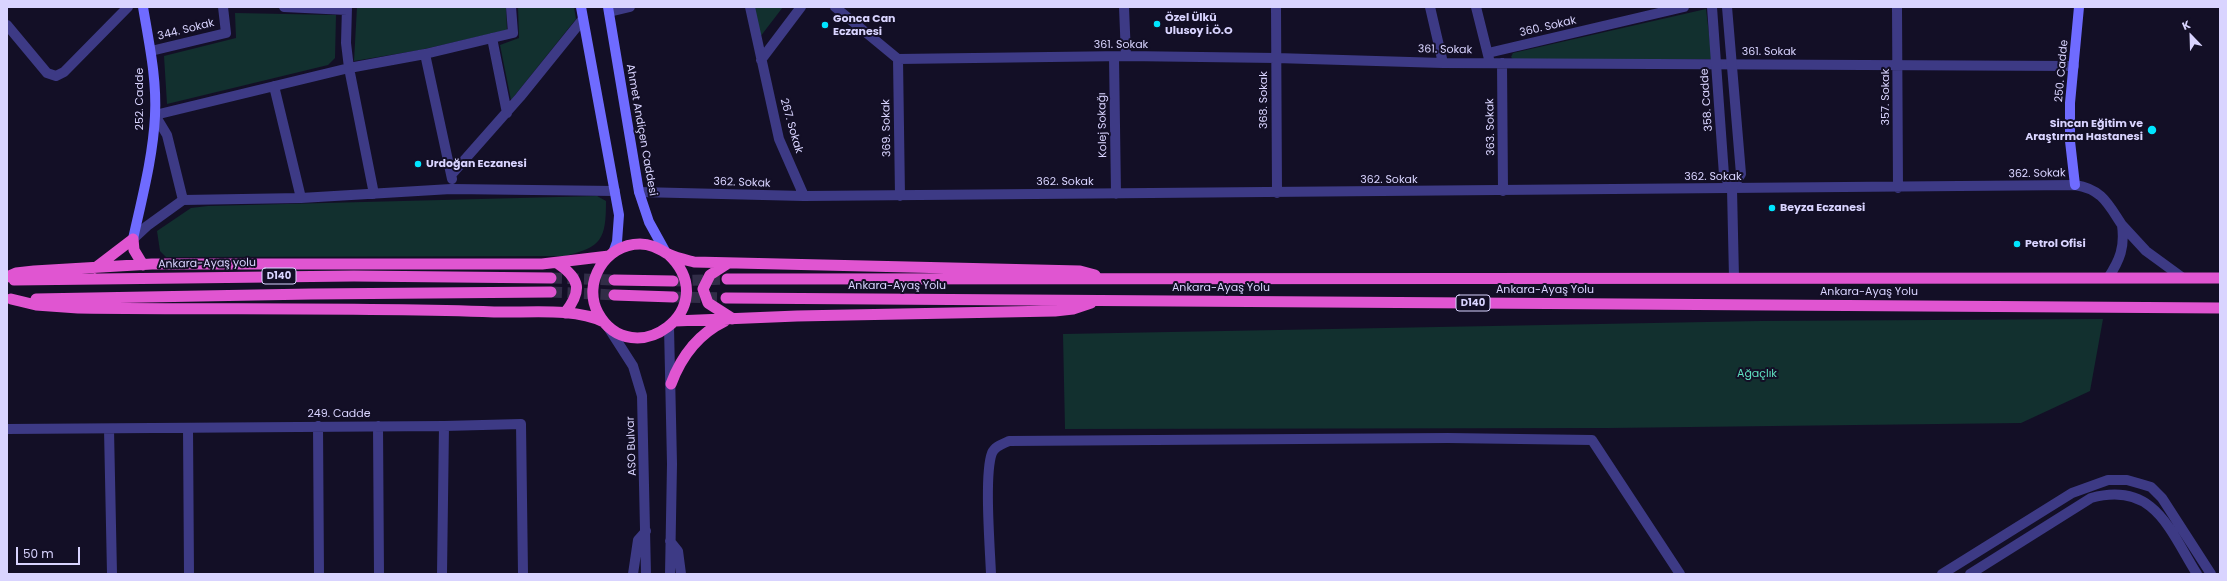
<!DOCTYPE html>
<html>
<head>
<meta charset="utf-8">
<style>
	body { margin:0 }
	#map { position:relative; width:2227px; height:581px; overflow:hidden; background:#130f26; font-family:Poppins,sans-serif }
	canvas { display:block }
	.frame { position:absolute; inset:0; border:8px solid #d9d4ff; pointer-events:none }
	.north { position:absolute; left:2171px; top:16px; width:40px; height:40px; -webkit-text-stroke:3px #130f26; paint-order:stroke; rotate:337deg; font-size:11px; font-weight:700; line-height:16px; text-align:center; color:#d9d4ff }
	.north::after { content:''; display:block; margin:auto; width:14px; height:18px; background:#d9d4ff; clip-path:polygon(50% 0,100% 100%,50% 72%,0 100%) }
	.scale { position:absolute; left:16px; top:547px; width:64px; height:18px; box-sizing:border-box; border:2px solid #d9d4ff; border-top:0; padding-left:5px; font-size:12px; line-height:14px; white-space:nowrap; color:#d9d4ff; -webkit-text-stroke:3px #130f26; paint-order:stroke }
</style>
</head>
<body>
<div id="map">
<canvas width="2227" height="581"></canvas>
<div class="frame"></div>
<div class="north">K</div>
<div class="scale">50 m</div>
</div>
<script>
const g = document.querySelector('canvas').getContext('2d');
g.lineJoin = 'round';
function fill(path, color) { g.fillStyle = color; g.fill(path, 'evenodd'); }
function trace(path, color, width, dash) { g.strokeStyle = color; g.lineWidth = width; g.lineCap = dash ? 'butt' : 'round'; g.setLineDash(dash || []); g.stroke(path); }
function write(font, color, halo, rows, align = 'center') {
  g.font = font + ' Poppins,sans-serif'; g.lineWidth = 4; g.setLineDash([]); g.textBaseline = 'middle'; g.strokeStyle = halo; g.fillStyle = color; for (const [text, x, y, turn = 0] of rows) {
    g.save(); g.translate(x, y); g.rotate((+turn || 0) * Math.PI / 180); g.textAlign = isNaN(turn) ? turn : align; if (halo) g.strokeText(text, 0, 0); g.fillText(text, 0, 0); g.restore();
  }
}
fill(new Path2D(`
	M357,7h149l1,23 -87,20 -66,11z
	M518,7h56l2,12 -65,81 -11,-55 19,-7z
	M754,7h29l-23,30z
	M1706,9l6,50 -197,2 -4,-4 2,-4z
	M235,13l101,2 -1,43 -7,7 -161,39 -3,-48 72,-18z
	M597,196l9,5c0,38 -4,46 -41,55l-399,1 -6,-6 -3,-20 34,-23 17,-2z
	M2103,319l-13,72 -69,32 -412,5 -544,1 -2,-95 697,-13z`), '#12302f');
trace(new Path2D(`
	M551,278l63,2
	M676,281l51,-2
	M551,292l63,3
	M673,297l53,1`), '#312d47', 11, [11, 5.5]);
trace(new Path2D(`
	M284,7l63,3
	M347,7l-1,36 3,25 25,126
	M511,7l2,26 -88,21 -76,14 -194,47 12,20 16,65 118,-2 150,-9 164,2
	M750,7l29,132 25,57
	M835,7l63,52 228,-3 150,2 167,5 631,3
	M1124,7l2,49
	M1276,7l1,186
	M1430,7l13,56
	M1476,7l13,52
	M1897,7l1,181
	M7,25l40,48 9,3 8,-4 64,-65
	M492,38l15,75
	M151,51l75,-18 -3,-26
	M1488,53l196,-46
	M425,54l27,125
	M1114,57l2,137
	M898,59l2,137
	M761,60l40,-53
	M1502,63l1,128
	M274,86l27,112
	M452,174l68,-77 63,-78
	M639,192l165,4 1271,-11c27,4 33,19 47,40
	M133,239l14,-13 36,-26
	M2108,278c12,-18 17,-31 14,-53l24,26 37,27
	M318,426l1,148
	M378,426l1,148
	M188,428l1,146
	M7,429l437,-3 77,-2 2,150
	M109,429l3,145
	M442,574l2,-148`), '#3d3a85', 10);
trace(new Path2D(`
	M1712,7l12,168 8,14 9,-15 -14,-167
	M609,12l21,-5
	M1732,189l2,89
	M608,327l25,39 9,30 4,178
	M669,327l3,137 -2,110
	M670,541l8,10 3,23
	M633,574l5,-34 8,-9
	M991,574c-1,-26 -7,-100 1,-121 3,-7 11,-9 17,-12l439,-3 144,2 88,134
	M1942,574l130,-81 36,-13h19l14,4 10,3 11,11 49,76
	M1970,574l121,-76c63,-17 78,31 106,76`), '#3d3a85', 10);
trace(new Path2D(`
	M581,7l38,208 -2,27 -4,11
	M608,7l31,185 10,30 16,29
	M2075,185l-5,-44v-38l9,-96
	M133,239c9,-41 20,-82 22,-123 2,-37 -6,-73 -12,-109`), '#6f6bff', 10);
trace(new Path2D(`
	M668,254c58,54 -36,121 -70,59 -16,-30 7,-69 42,-69 11,0 19,5 28,10 8,4 18,6 26,8l386,9 15,4
	M557,263c24,16 25,28 8,50
	M727,264l-17,11 -7,14 5,14 25,16
	M95,268l38,-29 1,11 9,15
	M7,277l9,-4 18,-2 118,-7h390l67,-8
	M727,279l1493,-1
	M14,280l340,-4 197,2
	M614,280l59,1
	M614,295l59,2
	M726,298l1494,10
	M11,299l25,6 42,3c139,2 277,-1 416,4 33,1 80,-5 110,10
	M36,299l275,-5 240,-2
	M675,321l122,-5 258,-5 18,-2 18,-6
	M671,384c10,-27 27,-50 54,-63`), '#e055d1', 11);
for (const [x, y, r, color] of [
	[1157,24,4,"#00e5ff"],
	[825,25,4,"#00e5ff"],
	[2152,130,5,"#00e5ff"],
	[418,164,4,"#00e5ff"],
	[1772,208,4,"#00e5ff"],
	[2017,244,4,"#00e5ff"]
]) { const dot = new Path2D(); dot.arc(x, y, r, 0, 2 * Math.PI); g.fillStyle = color; g.fill(dot); trace(dot, '#130f26', 1.5); }
for (const [x, y, w] of [
	[279,276,34],
	[1473,303,34]
]) { const box = new Path2D(); box.roundRect(x - w / 2, y - 8, w, 16, 3); g.fillStyle = '#130f26'; g.fill(box); trace(box, '#d9d4ff', 1); }
write('bold 10px', '#d9d4ff', null, [
	["D140",279,276],
	["D140",1473,303]
]);
write('bold 11px', '#d9d4ff', '#130f26', [
	["Özel Ülkü",1165,18],
	["Ulusoy İ.Ö.O",1165,31],
	["Gonca Can",833,19],
	["Eczanesi",833,32],
	["Sincan Eğitim ve",2143,124,"right"],
	["Araştırma Hastanesi",2143,137,"right"],
	["Urdoğan Eczanesi",426,164],
	["Beyza Eczanesi",1780,208],
	["Petrol Ofisi",2025,244]
], 'left');
write('11px', '#d9d4ff', '#130f26', [
	["360. Sokak",1548,27,-13],
	["344. Sokak",186,30,-14],
	["361. Sokak",1121,45],
	["361. Sokak",1445,50,1],
	["361. Sokak",1769,52],
	["250. Cadde",2062,71,-85],
	["357. Sokak",1886,97,-90],
	["252. Cadde",140,99,-90],
	["368. Sokak",1264,100,-90],
	["358. Cadde",1707,100,-94],
	["Kolej Sokağı",1103,125,-91],
	["267. Sokak",791,126,74],
	["363. Sokak",1491,127,-91],
	["369. Sokak",887,128,-91],
	["Ahmet Andiçen Caddesi",641,130,80],
	["362. Sokak",2037,174,-1],
	["362. Sokak",1713,177],
	["362. Sokak",1389,180],
	["362. Sokak",1065,182],
	["362. Sokak",742,183,2],
	["Ankara-Ayaş yolu",207,264,-1],
	["Ankara-Ayaş Yolu",897,286],
	["Ankara-Ayaş Yolu",1221,288],
	["Ankara-Ayaş Yolu",1545,290],
	["Ankara-Ayaş Yolu",1869,292],
	["249. Cadde",339,414],
	["ASO Bulvar",632,446,-92]
]);
write('11px', '#5fe0c0', '#130f26', [
	["Ağaçlık",1757,374]
]);
</script>
</body>
</html>
